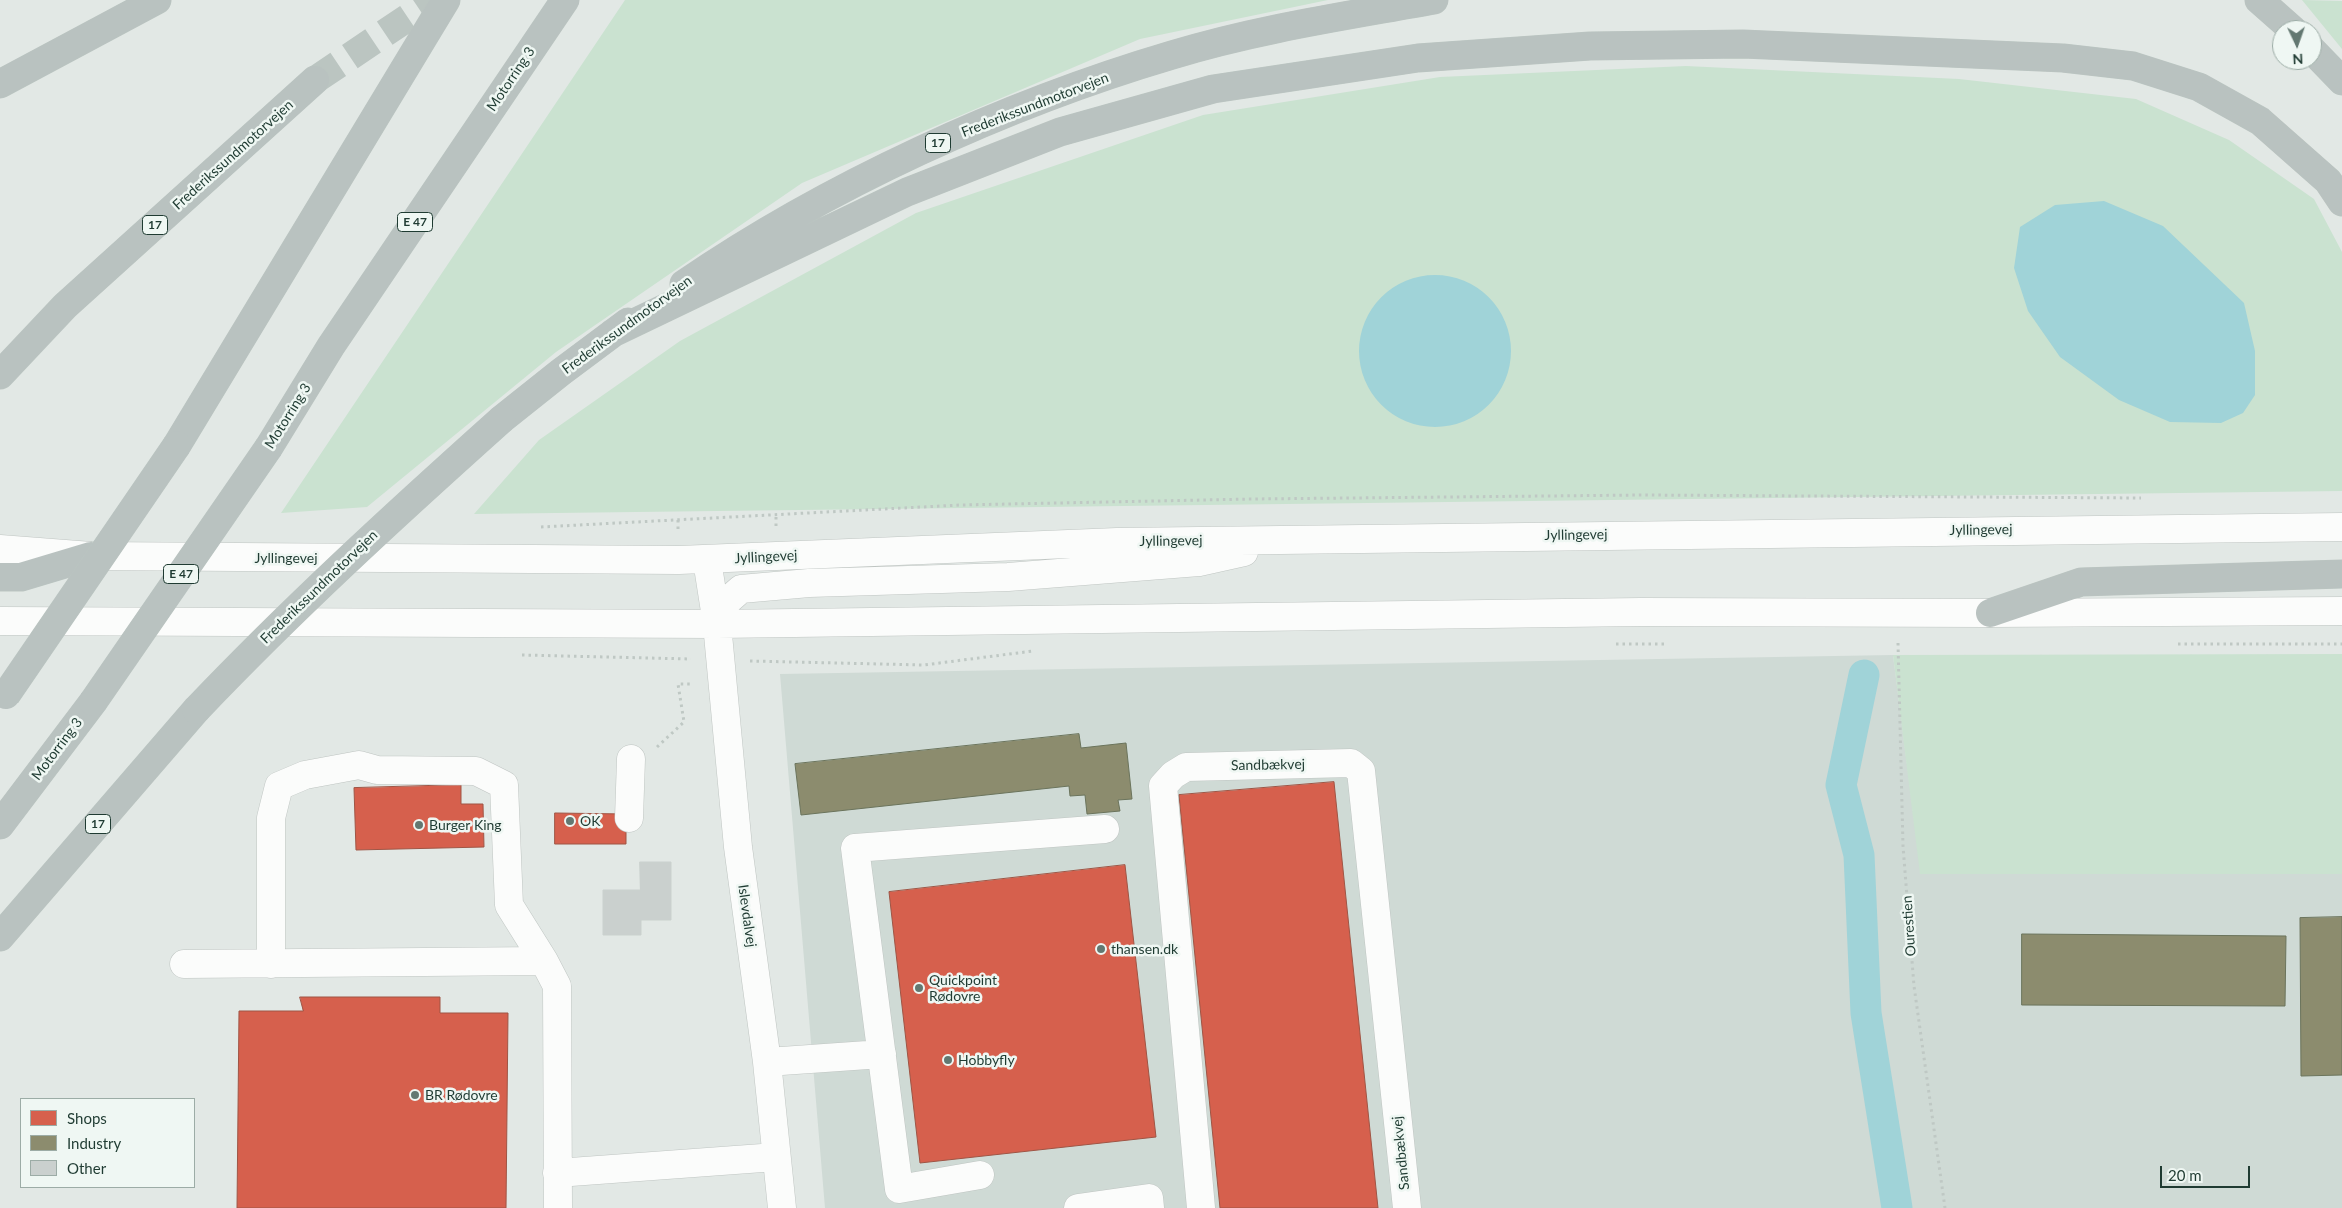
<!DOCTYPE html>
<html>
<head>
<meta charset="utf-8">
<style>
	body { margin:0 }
	#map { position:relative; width:2342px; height:1208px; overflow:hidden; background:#e2e8e5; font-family:Lato,sans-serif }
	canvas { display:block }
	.legend { position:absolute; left:20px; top:1098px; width:175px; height:90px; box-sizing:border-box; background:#eff7f3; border:1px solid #9caca6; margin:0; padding:6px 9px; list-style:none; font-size:15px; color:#1f3b32 }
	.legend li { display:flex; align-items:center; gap:10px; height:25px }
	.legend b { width:25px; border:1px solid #9caca6 }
	.north { position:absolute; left:2272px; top:20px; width:50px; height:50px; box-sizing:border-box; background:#eff7f3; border:1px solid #9caca6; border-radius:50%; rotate:177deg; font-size:14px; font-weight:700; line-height:20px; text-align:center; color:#1f3b32 }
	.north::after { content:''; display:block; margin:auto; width:18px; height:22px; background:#637871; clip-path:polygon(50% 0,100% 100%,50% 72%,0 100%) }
	.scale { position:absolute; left:2160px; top:1166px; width:90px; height:22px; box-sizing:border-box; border:2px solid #1f3b32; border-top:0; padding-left:6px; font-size:15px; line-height:18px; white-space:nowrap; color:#1f3b32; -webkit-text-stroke:4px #eff7f3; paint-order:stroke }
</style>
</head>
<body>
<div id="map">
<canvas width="2342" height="1208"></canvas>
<ul class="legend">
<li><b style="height:14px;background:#d6604d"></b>Shops</li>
<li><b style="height:14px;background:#8c8c6e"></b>Industry</li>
<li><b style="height:14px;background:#cad0ce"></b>Other</li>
</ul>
<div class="north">N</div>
<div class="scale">20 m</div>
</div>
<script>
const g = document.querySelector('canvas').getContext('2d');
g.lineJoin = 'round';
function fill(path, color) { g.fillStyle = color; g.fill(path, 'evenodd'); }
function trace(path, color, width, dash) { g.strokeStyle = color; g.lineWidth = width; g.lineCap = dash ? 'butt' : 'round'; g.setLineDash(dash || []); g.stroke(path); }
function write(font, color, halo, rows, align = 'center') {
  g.font = font + ' Lato,sans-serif'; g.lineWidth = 5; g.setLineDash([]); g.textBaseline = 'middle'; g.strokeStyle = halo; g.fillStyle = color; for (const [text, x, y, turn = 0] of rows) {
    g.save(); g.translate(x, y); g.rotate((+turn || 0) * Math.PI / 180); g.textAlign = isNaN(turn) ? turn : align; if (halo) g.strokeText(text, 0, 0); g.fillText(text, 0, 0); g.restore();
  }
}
fill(new Path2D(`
	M1893,655l28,219h421v334h-1517l-45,-534z`), '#cfdad5');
fill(new Path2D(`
	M625,0h703l-188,39 -338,144 -246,169 -189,155 -86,6z
	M2302,0l40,1v48z
	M1686,66l273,13 177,20 93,41 85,59 28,53v239l-1868,23 65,-74 141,-99 236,-128 287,-98 237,-38z
	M2342,654v220h-422l-27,-219z`), '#cae2d0');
fill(new Path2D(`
	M2104,201l59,25 81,77 11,48v44l-12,18 -22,10 -51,-1 -51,-22 -59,-43 -32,-46 -14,-43 6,-41 35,-22z
	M1359 351a76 76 0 1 1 152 0a76 76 0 1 1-152 0Z`), '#a0d3d8');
const shops = new Path2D(`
	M1334,782l44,426h-158l-41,-413z
	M461,785v19h22l1,43 -128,3 -2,-62z
	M555,813l71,1v30h-71z
	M1125,865l31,272 -236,26 -31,-271z
	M300,997h140v16h68l-2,195h-269l2,-197h64z`);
fill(shops, '#d6604d');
trace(shops, '#9f5545', 1);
const industry = new Path2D(`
	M1079,734l2,14 45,-5 6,56 -14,1 2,11 -33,3 -2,-19 -15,1 -1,-10 -268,29 -6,-51z
	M2342,917v158l-41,1 -1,-158z
	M2022,934l264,2 -1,70 -263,-1z`);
fill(industry, '#8c8c6e');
trace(industry, '#6b745c', 1);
trace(new Path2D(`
	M1864,675l-23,110 18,70 7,158 31,195`), '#a0d3d8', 31);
const building = new Path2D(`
	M640,862h31v58h-30v15h-38v-45h37z`);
fill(building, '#cad0ce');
trace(building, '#cad1ce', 1);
trace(new Path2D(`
	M315,80l119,-80`), '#bbc5c1', 28, [28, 14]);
const minor = new Path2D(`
	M0,549l91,7 588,4 438,-18 1225,-15
	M707,560l10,64 21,223 29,215 15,146
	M0,621l717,3 924,-12 349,1 352,-2
	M717,624l8,-21 16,-14 68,-6 199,-6 191,-15 45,-10
	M629,818l2,-59
	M184,964l360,-3 13,25 1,222
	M271,964v-146l8,-32 26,-11 54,-10 18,5 99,1 28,14 5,120 35,56
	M767,1062l115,-8
	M557,1173l219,-16
	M980,1175l-81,14 -44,-341 250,-19
	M1078,1208l71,-10 1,10
	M1201,1208l-38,-422 10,-11 13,-8 165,-4 10,8 46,437`);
const highway = new Path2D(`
	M2259,0l34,30
	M2312,50l30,31
	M0,84l157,-84
	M684,284c143,-98 322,-180 488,-229 85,-26 174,-39 262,-55
	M613,333l294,-141 153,-60 153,-43 205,-31 172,-12 153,-2 320,14 70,8 66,21 61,34 68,60 14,21
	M0,375l65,-69 250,-226
	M502,419l59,-47 67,-50
	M177,445l269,-445
	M269,447l62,-101 234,-346
	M0,577h21l70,-21
	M1990,613l91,-31 261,-8
	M0,825l93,-123
	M0,937l196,-227`);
trace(minor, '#bfc5c2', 29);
trace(highway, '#bbc5c1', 29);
trace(new Path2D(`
	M678,520v12
	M776,526v-12
	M541,527l419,-22 292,-6 391,-4 498,3
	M1898,643l5,203 11,140 31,222
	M1616,644h49
	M2178,644h164
	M522,655l169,4
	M750,661l174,4 109,-14
	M657,747l27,-25 -6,-38h15`), '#bfc8c4', 3, [2.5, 4]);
trace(minor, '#fbfcfb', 28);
trace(highway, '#b9c2c0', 28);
const highwayBridge = new Path2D(`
	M6,695l171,-250
	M93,702l176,-255
	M196,710c97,-102 201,-197 306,-291`);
trace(highwayBridge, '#bbc5c1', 29, []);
trace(highwayBridge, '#b9c2c0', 28);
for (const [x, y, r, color] of [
	[570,821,5,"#637871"],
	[419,825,5,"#637871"],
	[1101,949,5,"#637871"],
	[919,988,5,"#637871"],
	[948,1060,5,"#637871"],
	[415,1095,5,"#637871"]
]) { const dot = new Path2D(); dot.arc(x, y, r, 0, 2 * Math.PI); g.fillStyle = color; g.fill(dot); trace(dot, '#eff7f3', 2); }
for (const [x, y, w] of [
	[938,143,25],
	[415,222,35],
	[155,225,25],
	[181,574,35],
	[98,824,25]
]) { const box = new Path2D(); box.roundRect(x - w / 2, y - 9.5, w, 19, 4); g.fillStyle = '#eff7f3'; g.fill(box); trace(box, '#1f3b32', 1); }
write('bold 12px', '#1f3b32', null, [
	["17",938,143],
	["E 47",415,222],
	["17",155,225],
	["E 47",181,574],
	["17",98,824]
]);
write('14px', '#1f3b32', '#eff7f3', [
	["Motorring 3",511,79,-56],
	["Frederikssundmotorvejen",1035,105,-21],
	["Frederikssundmotorvejen",233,155,-42],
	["Frederikssundmotorvejen",627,325,-36],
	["Motorring 3",288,416,-58],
	["Jyllingevej",1981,530,-1],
	["Jyllingevej",1576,535,-1],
	["Jyllingevej",1171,541,-1],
	["Jyllingevej",766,557,-3],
	["Jyllingevej",286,558],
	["Frederikssundmotorvejen",319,587,-44],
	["Motorring 3",57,749,-53],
	["Sandbækvej",1268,765,-1],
	["Islevdalvej",747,916,82],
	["Ourestien",1909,926,-94],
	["Sandbækvej",1401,1153,-96]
]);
write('14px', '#1f3b32', '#eff7f3', [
	["OK",580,821],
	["Burger King",429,825],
	["thansen.dk",1111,949],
	["Quickpoint",929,980],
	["Rødovre",929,996],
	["Hobbyfly",958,1060],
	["BR Rødovre",425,1095]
], 'left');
</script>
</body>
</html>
